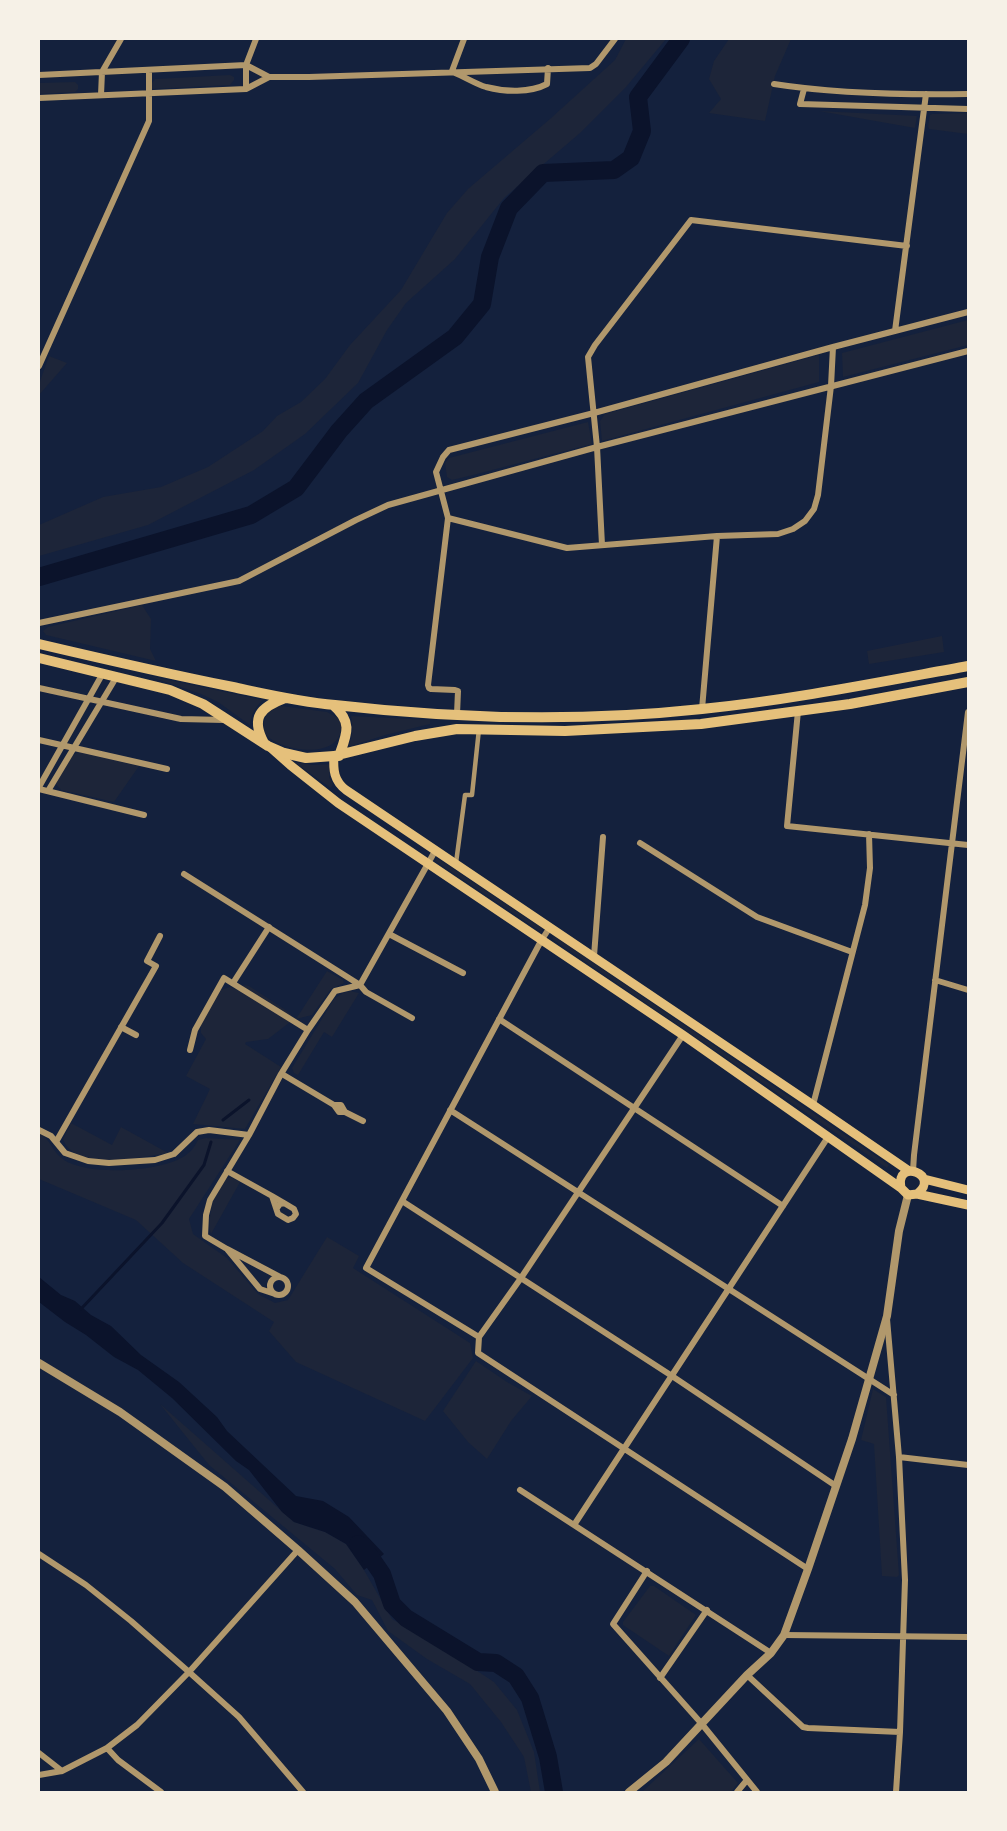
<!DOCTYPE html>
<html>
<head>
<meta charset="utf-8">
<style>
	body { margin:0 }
	#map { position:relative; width:1007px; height:1831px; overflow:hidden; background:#14213d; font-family:Ubuntu,sans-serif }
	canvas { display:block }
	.frame { position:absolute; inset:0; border:40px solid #f6f1e7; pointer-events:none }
</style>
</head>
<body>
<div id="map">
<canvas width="1007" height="1831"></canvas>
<div class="frame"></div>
</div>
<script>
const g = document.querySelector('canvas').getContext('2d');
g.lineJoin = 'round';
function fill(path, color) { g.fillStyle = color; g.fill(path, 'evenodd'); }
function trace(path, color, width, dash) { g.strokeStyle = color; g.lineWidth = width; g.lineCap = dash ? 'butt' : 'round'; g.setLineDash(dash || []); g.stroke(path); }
fill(new Path2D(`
	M626,39h40l-40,48 -46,46 -76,65 -49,61 -49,44 -19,27 -29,53 -53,51 -51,36 -106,55 -109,31v-31l64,-28 58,-10 47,-20 55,-36 14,-15 24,-14 24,-23 25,-34 51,-55 46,-77 21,-24 82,-70 65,-59z
	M729,39h62l-16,37 -10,45 -56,-8 12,-14 -12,-20 5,-18z
	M230,75l4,2v3l-4,5 -78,4v-6l3,-4z
	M75,82l3,3v4l-3,3 -36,2v-11z
	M819,111l98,5 -2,12z
	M968,113v21l-39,-5 -1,-3 2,-11 2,-1z
	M968,320v25l-125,32 -1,-24z
	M819,355v27l-217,59 -2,-20 5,-7z
	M49,356l18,7 -28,32v-11z
	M588,422l4,22 -119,31 -21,5 -5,-3 -2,-14 4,-5z
	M142,605l9,14 -1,30 6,12 -110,-26 -3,-4 5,-4z
	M942,636l2,16 -75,12 -2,-13z
	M145,675l118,25c-7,6 -12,14 -13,25l-32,-23 -17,-8z
	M276,706h5l46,6 11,6 3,5c4,41 -67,27 -76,10 -4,-7 0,-15 3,-22z
	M351,716l79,4v4l-45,11 -37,12c5,-12 5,-19 3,-31z
	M78,752l61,14 -25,36 -53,-12 -5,-6 1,-4 15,-24z
	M294,762l19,3 18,-1 -2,13 4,7 -2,4z
	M437,858l106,71 -2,3 -106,-71z
	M554,936l335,229 -2,3 -335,-229z
	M327,971l16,9 1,3 -13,6 -19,26 -16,4z
	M245,985l4,1 38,25 4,4 -2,8 -21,16 -22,3 -1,2 36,23 -36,62 -52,-5 17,-35 -24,-13 20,-37 -5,-6v-10l20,-33 9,-3 8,3 4,-4z
	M350,991l9,2 -27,44 -8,-5 -26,43 -4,-2 -2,-5 42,-69 9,-6z
	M71,1123l41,22 9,-18 47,26c-26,4 -94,19 -105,-14z
	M39,1132c11,7 14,21 25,28 24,16 95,12 119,-3 8,-5 11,-9 15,-17l8,-2 34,2 -51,79 4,15 34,24 31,36 17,9 13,-3 39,-63 32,19 -6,12 117,75 3,15 -48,63 -129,-59 -27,-31 5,-9 -91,-59 -47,-43 -97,-41z
	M230,1177l10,5 -29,52c-5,-14 4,-51 19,-57z
	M476,1361l31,21 25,14 -21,25 -24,38 -19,-17 -25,-31z
	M873,1389l13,8 13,178 -2,2 -15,-1 -8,-132 -13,-4z
	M160,1404l134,118 31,10 21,12 18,26 28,49 58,34 44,29 23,28 17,42 6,40h-9l-7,-35 -23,-35 -31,-38 -43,-25 -39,-28 -16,-31 -15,-5 -22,-26 -126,-104z
	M650,1586h4l42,29 -27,41 -46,-31v-3z
	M699,1739l39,44 -7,9h-88v-1z`), '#1d2539');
fill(new Path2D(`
	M39,1277l22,18 14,6 16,14 20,11 30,29 38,27 38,35 10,14 69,65 27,5 26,16 35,37 -20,16 -18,-26 -21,-12 -31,-10 -12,-10 -33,-42 -13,-9 -64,-63 -34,-28 -24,-13 -28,-22 -21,-13 -26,-20z`), '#0b132b');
trace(new Path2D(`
	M223,1120l26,-20
	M81,1309l81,-86 42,-58 7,-23`), '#0b132b', 3);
trace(new Path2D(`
	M39,577l212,-62 45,-27 43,-57 27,-30 89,-64 27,-33 8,-47 19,-49 34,-35 71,-3 17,-12 11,-27 -4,-34 43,-58
	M358,1544l11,11 13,19 10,30 14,14 72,44 18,1 20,13 14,22 18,59 6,35`), '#0b132b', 18);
trace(new Path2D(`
	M456,863l9,-68h7l7,-66`), '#b1986c', 4.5);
trace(new Path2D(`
	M452,71l12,-32
	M455,73c10,4 21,11 31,14 19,5 44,6 61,-3l1,-16
	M39,75l207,-10 23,12h40l281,-9 6,-4 19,-25
	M774,84c63,10 130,11 194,10
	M246,89v-24l10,-26
	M804,89l-4,15 168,5
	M101,95l1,-23 19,-33
	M39,98l207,-9 23,-12
	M895,331l31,-237
	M39,366l110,-245v-50
	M448,518l119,30 150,-12 61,-2 15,-5 12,-8 9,-12 4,-14 13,-109 2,-39
	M602,545l-5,-98 -9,-90 7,-12 96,-125 216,26
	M39,623l200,-42 117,-61 32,-15 209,-58 371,-96
	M39,688l142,31 43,1
	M702,709l15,-173
	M798,711l-11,115 181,19
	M457,714l1,-23 -3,-1 -24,-1 -2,-1 -1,-3 20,-167 -12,-46 7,-15 6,-7 145,-37 239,-66 135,-35
	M39,740l128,29
	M39,787l64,-114
	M39,789l105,26
	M48,791l69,-115
	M640,843l117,74 95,35
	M184,874l176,111 6,7 46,26
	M389,934l74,39
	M594,956l9,-119
	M935,980l33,10
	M233,983l36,-56
	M499,1019l284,187
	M121,1027l15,8
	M683,1035l-162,243 -42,59 -1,16 330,216
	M190,1050l5,-20 29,-52 84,52
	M282,1074l52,31 5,7h6
	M334,1105h7l4,7 18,9
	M813,1105l52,-200 5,-37 -1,-34
	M450,1110l444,285
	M39,1130l12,6 14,17 23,8 21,2 46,-3 19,-6 23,-22 12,-2 40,5
	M56,1142l100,-176 -9,-5 13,-25
	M227,1171l45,25
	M913,1171l1,-16 54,-443
	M402,1201l270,175 164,110
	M277,1208l3,-4 4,-1 10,6 2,5 -3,4 -5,2 -10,-6 -6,-18 12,7
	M227,1249l-22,-13 1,-21 4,-15 39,-65 32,-61 27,-44 27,-39 25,-6 75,-134
	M270 1286a9 9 0 1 1 18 0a9 9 0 1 1-18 0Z
	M275,1294l-15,-5 -33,-40 53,28
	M887,1319l12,138 6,123 -5,152 -4,60
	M479,1337l-113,-69 175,-327 9,-14
	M899,1457l69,8
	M520,1490l251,163
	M574,1525l254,-388
	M39,1554l47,31 45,36 58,51 50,45 64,75
	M647,1571l-34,53 88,99 56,69
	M784,1635l184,2
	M747,1675l56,52 5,1 92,4
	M660,1678l47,-68
	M107,1748l11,12 43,32
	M39,1753l23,18
	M39,1775l23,-4 45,-23 30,-23 52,-53 109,-122
	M737,1792l10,-12`), '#b1986c', 6);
trace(new Path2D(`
	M39,1363l81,49 105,75 73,63 57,52 92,109 32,48 16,33
	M629,1792l37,-30 81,-87 24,-22 13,-18 24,-66 44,-130 35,-123 12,-85 9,-36`), '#b1986c', 8);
trace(new Path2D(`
	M272,749l18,16 48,38 345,232 218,153 7,7 9,-1 51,11
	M334,756c-1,14 0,25 12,34l467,315 96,66
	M924,1179l44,11
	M901,1188c-6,-31 41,-13 16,6`), '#e5c07b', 9);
trace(new Path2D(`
	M39,644c64,15 129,30 194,43 33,7 67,15 102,18 121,14 246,17 367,4 89,-9 178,-27 266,-43
	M39,658l131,32 33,14 65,42 16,7 22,5 28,-2 81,-20 42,-7 108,2 136,-7 149,-20 118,-22
	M333,705c20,17 14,29 6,51
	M264,743c-14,-26 -3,-36 21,-45`), '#e5c07b', 10);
</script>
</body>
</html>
